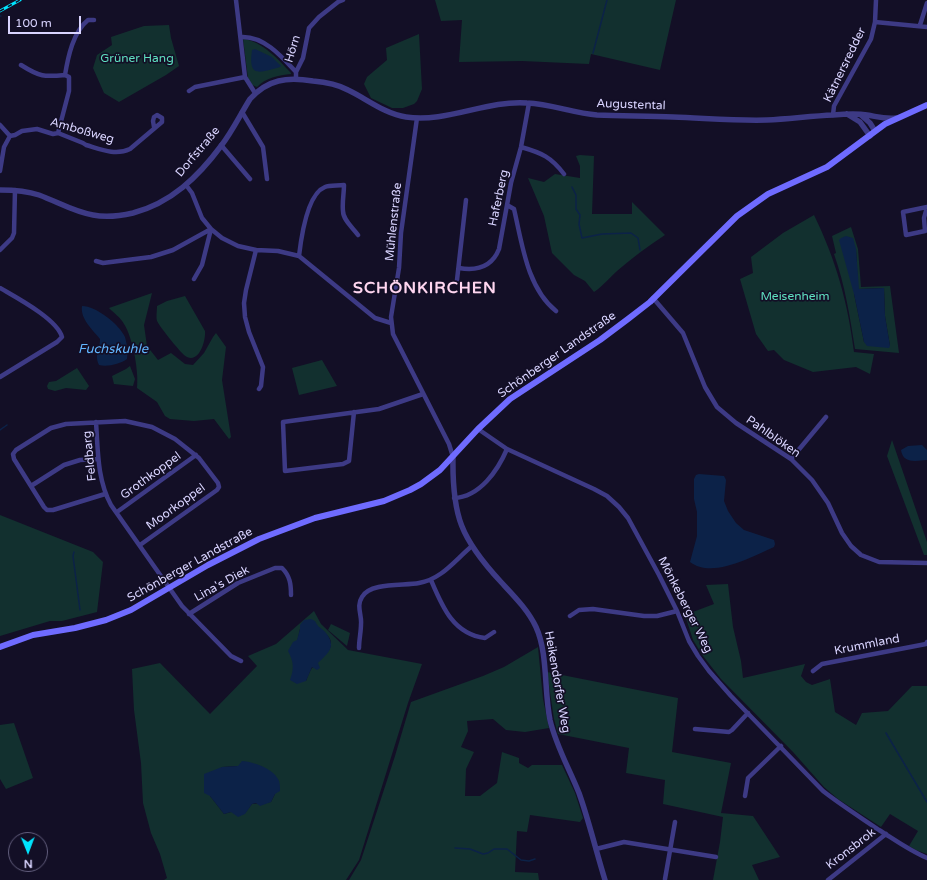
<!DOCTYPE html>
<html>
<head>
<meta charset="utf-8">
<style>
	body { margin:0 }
	#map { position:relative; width:927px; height:880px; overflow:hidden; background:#130f26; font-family:"Varela Round",sans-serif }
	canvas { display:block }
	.north { position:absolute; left:8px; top:832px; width:40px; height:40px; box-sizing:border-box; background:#130f26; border:1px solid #625e7d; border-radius:50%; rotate:179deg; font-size:11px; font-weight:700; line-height:16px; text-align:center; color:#d9d4ff }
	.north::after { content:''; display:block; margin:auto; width:14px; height:18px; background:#00e5ff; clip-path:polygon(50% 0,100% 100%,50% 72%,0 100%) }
	.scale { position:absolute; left:8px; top:16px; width:73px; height:18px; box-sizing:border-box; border:2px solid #d9d4ff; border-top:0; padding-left:5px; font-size:12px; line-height:14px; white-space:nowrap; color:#d9d4ff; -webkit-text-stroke:3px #130f26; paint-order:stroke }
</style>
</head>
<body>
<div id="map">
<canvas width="927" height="880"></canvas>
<div class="north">N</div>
<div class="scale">100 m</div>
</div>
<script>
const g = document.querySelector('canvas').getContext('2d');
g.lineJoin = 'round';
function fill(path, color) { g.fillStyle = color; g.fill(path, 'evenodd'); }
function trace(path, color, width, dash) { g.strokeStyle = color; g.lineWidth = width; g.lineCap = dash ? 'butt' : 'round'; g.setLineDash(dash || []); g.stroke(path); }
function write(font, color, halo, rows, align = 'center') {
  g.font = font + ' "Varela Round",sans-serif'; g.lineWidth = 3.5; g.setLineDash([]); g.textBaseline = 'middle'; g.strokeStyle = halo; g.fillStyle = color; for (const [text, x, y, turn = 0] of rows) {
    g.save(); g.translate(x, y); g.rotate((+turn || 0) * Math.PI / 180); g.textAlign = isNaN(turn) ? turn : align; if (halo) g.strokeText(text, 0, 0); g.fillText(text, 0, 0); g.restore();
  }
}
fill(new Path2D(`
	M435,0h241l-16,70 -69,-16 -2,10 -67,-3 -63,1 3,-42 -21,1z
	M169,25l2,13 8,28 -13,9 -47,27 -15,-9 -11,-25 4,-13 15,-10 -1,-8 33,-11z
	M419,34l3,55 -5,12 -3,3 -11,4h-11l-21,-10 -7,-14 3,-7 20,-17 -1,-12z
	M243,39c19,2 36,21 48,34v1c-12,1 -26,4 -34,13l-5,-2 -4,-7z
	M580,155l14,1 -2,58h40v-12l33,33c-17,11 -33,23 -48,36 -8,7 -14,15 -23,21l-9,-11 -11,-6 -22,-22 -8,-37 -16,-38 16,4 11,-8 25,4v-12l-4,-10z
	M814,215c22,45 34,88 40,137l20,2 -4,20 -14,-7 -43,5 -29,-12 -10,-10 -6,1 -12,-17 -16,-55 13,-6 -2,-16 32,-24z
	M851,227l7,22 3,38 29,-1 9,67 -44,-4c-5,-32 -10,-64 -21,-95l2,-1 -4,-17zM856,249l2,40 26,-1 1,28 5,30 -26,-4 -10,-48z
	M152,293l-8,32 3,21 11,14 13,-7 14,11 8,1 11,-12 9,-16 3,-4 10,14 -4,33 9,57 -2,2 -15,-20 -20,2 -24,-2 -5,-3 -8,-14 -20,-14c2,-16 -4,-50 -13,-64 -3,-6 -10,-11 -15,-16z
	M185,296l20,35c1,8 -5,32 -18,26 -5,-2 -27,-30 -30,-36 -1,-4 0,-11 0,-15l10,-5z
	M322,360l15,26 -38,9 -7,-27z
	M130,366l5,13 -2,7 -19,-2 -2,-8 14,-7z
	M77,368l12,18 -3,4 -20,-2 -11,3 -7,-2 -1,-3 2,-4 7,-1z
	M892,440l35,102v13h-3l-37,-99z
	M0,515l93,37 10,10 -6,50 -35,9h-12l-50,15z
	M728,584l5,43 8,34 2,17 62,-14 -4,12 5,6 6,3 18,-6 5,33 21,13 6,-12 26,-2 24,-25h15v168l-11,-4 -7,-4 9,-15 -28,-17 -9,13 -43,-28 -14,-12 -31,-35 -72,-73 -18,-23 -10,-16 -8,-25 29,-11 -8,-19z
	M314,611l7,13 27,26 74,14 -14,39 -49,157 -13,20h-182l3,-2 -7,-24 -9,-21 -8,-30 -2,-40 -7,-53 -2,-41 28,-6 50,51 47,-48 -9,-10 28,-12zM318,627c25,18 9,24 -5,40 -3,3 -5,9 -7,14l-15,-1 3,-10 -1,-10 7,-31zM238,766l37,28 -4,8 -19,2 -7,9 -14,-1 -7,2 -14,-18 12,-29z
	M331,624l19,9 -3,13 -19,-16z
	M538,647l5,52 6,29 -24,4 -19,-2 -13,-11 -26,2 1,10 -7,16 13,5 -8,17 -1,27h15l17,-13 5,-31 17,6v5l9,5 4,-3h30l13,28 8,25 -3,4 -50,-7 -3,17 -10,-1 -2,41 23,1 1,7h-190l12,-20 34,-104 16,-54 72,-26 21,-9z
	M547,672l131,26 -6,54 59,11 -10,50 32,3 27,41 -28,8 7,15h-46l7,-38 3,-25 -60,-13 2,-24 -39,-7 3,-25 -71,-14 -4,-15z
	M14,723l19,55 -27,11 -6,-10v-54z`), '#12302f');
fill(new Path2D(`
	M255,49l17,8 9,9 -1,1c-21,6 -32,11 -28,-17z
	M846,236l7,2 3,11 3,40 25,-1 1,28 5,30 -1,2 -22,-2 -3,-4 -10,-48 -15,-54 2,-2z
	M82,306c14,0 37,18 43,31 2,7 3,15 2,22 -7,5 -19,8 -28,6 -5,-11 1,-15 1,-26 -7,-9 -20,-20 -18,-33z
	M922,445l5,5v10c-11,1 -24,4 -26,-10l7,-4z
	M699,474l25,2 2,4 -2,21 4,10 8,12 8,7 30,10 1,4 -1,3c-23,10 -62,32 -84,15l7,-26v-24l-3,-13v-20l2,-4z
	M311,619l4,2c4,8 6,6 11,12 11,14 2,20 -8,30l2,5 -3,2 -5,-3 -6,14 -9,3 -7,-4c4,-11 4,-18 -2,-29l5,-9 4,-2 3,-11v-4l4,-5z
	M242,761c12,1 30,7 36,18 2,3 2,8 2,12l-5,3 -4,8 -11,4 -4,-3 -4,1 -7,10 -7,3 -7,-5 -7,2 -14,-18 -6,-3v-19l18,-7 16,-1z`), '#0c2248');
trace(new Path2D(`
	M0,16h1
	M593,53l14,-53
	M572,187l4,8v14l4,6 -1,9 3,14 20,-4 29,-1 7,5 2,12
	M0,430l7,-5
	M74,552l-1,4 7,54
	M886,733l41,69
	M455,848l15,1 13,5 5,-1 6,-4h13l14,11 8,1 6,-2`), '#0c2248', 1.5);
trace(new Path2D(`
	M236,0l9,77 10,16
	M875,22l52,5
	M920,25l7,-22
	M243,37c22,0 39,20 53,35v6
	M21,65c19,12 23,12 44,10
	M296,72l7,-14 6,-30 10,-11 19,-15 5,-2
	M189,91l6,-4 50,-10
	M242,112l21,35 4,32
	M833,115l1,-9 37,-67 4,-17 1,-22
	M417,118l-16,115 -2,35 -8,49 2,17 56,110 4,13
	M0,125l10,11
	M58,133l11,-42v-14l-4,-2c3,-18 8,-43 23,-55h6
	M221,145l29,34
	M521,147c21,6 30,10 43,27
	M0,171l4,-24 6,-11 5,-1 7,-4 15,-2 16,5 5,-1 25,10 3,2c14,4 29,11 44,4l32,-27v-4l-5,-3 -3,2 -1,4 1,6
	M186,185l6,8 10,25 9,11 11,9 16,8 18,4 22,1 21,5 76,62 16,5
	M507,205l7,4c8,34 13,79 42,102
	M927,207l-3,11 1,13 -19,4 -3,-23z
	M0,250l12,-12 2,-5 1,-43
	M256,250l-10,40 -2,13 1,14 4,15 14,35 -2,19 -2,3
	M299,256c2,-17 8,-62 26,-69 5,-2 13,-1 19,-2 0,9 -2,17 -1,26 0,9 10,17 15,24
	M96,261l7,2 48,-6 22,-7 38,-21
	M459,268c18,3 33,-1 40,-19l12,-66 10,-36 8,-44
	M194,279l8,-14 9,-36
	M457,280l9,-80
	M0,288c17,10 57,31 62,49l-5,5 -57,35
	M653,298l30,35 22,54 12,20 19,16 55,36 21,21 16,23 14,30 9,13 10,9 18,7 48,1
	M354,412l-5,49 -6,3 -58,7 -2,-49 96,-13 44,-15
	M96,422c2,28 1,57 15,83l71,101 49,50 10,5
	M478,429l29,20 87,40 13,7 12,11 9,11 31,57 18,36 12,30 9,15 11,15 22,25 92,95c18,14 37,26 56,39 16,10 31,21 48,28
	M791,459l35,-42
	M31,486l33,-21 16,-5 18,-1
	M105,494l-52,16h-6l-3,-3 -30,-48 -1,-5 3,-4 35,-22 15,-4 59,-3 27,6 23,12 24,19 19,25 1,4 -2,3 -77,55
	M454,498c26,-1 44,-28 53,-49
	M117,512l79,-57
	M431,580c11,26 22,54 54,58l9,-6
	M189,614l49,-31 37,-15h7c8,8 9,16 9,27
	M570,616l9,-6 14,-1 51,7h13l20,-5
	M359,648c0,-8 2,-16 2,-24 1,-9 -5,-18 1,-27 8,-15 42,-11 57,-14 23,-4 36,-23 53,-37
	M813,671l9,-7 104,-20 1,-2
	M695,729l34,3 3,-2 16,-17
	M745,796l3,-18 33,-32
	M596,849l28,-7 92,15
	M665,879l10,-57
	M828,880l58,-46`), '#3d3a85', 4.5);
trace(new Path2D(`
	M847,114l13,8 10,14
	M861,115l9,8 5,8
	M0,190c13,0 27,1 39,5 19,7 35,17 54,20 14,3 27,1 40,-2 38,-10 65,-36 88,-67 11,-14 19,-31 29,-47 18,-20 37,-22 63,-18 13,1 24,3 35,9 19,9 37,24 58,27 41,6 80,-17 121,-14 24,1 46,10 70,12 25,1 51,1 76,2 31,1 63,4 94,3 22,-1 44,-4 66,-5 11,-1 23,-2 34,0 12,2 17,4 29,3
	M453,457c-1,59 8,82 48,125 13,14 27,28 35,45 12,26 8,64 14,93 6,26 19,48 29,73 10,28 17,58 26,87`), '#3d3a85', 5.5);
trace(new Path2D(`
	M0,647l33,-12 42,-7 31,-8 25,-10 77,-45 51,-26 56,-21 69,-17 26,-11 11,-6 19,-14 38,-41 32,-30 90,-59 28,-21 22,-17 87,-86 31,-22 59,-27 58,-43 42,-19`), '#6f6bff', 6);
const rail = new Path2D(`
	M0,11l20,-11`);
trace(rail, '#00e5ff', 3);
trace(rail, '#130f26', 1.5, [4.5]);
write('12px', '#d9d4ff', '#130f26', [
	["Hörn",293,49,-73],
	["Kätnersredder",845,65,-64],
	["Augustental",631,105,2],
	["Amboßweg",82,131,16],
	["Dorfstraße",198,152,-50],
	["Haferberg",499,198,-78],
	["Mühlenstraße",394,222,-84],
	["Schönberger Landstraße",557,355,-35],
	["Pahlblöken",773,437,35],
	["Feldbarg",90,456,-96],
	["Grothkoppel",151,476,-36],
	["Moorkoppel",176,507,-36],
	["Schönberger Landstraße",190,565,-29],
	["Lina's Diek",222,584,-29],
	["Mönkeberger Weg",685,605,63],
	["Krummland",867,645,-11],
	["Heikendorfer Weg",557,682,80],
	["Kronsbrok",851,849,-38]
]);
write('12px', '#5fe0c0', '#130f26', [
	["Grüner Hang",137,59],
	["Meisenheim",795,297]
]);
write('italic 13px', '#62b6ff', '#130f26', [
	["Fuchskuhle",113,350]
]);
g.letterSpacing = '1px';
write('bold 16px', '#ffd6f0', '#130f26', [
	["SCHÖNKIRCHEN",425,289]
]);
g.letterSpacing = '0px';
</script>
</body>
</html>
